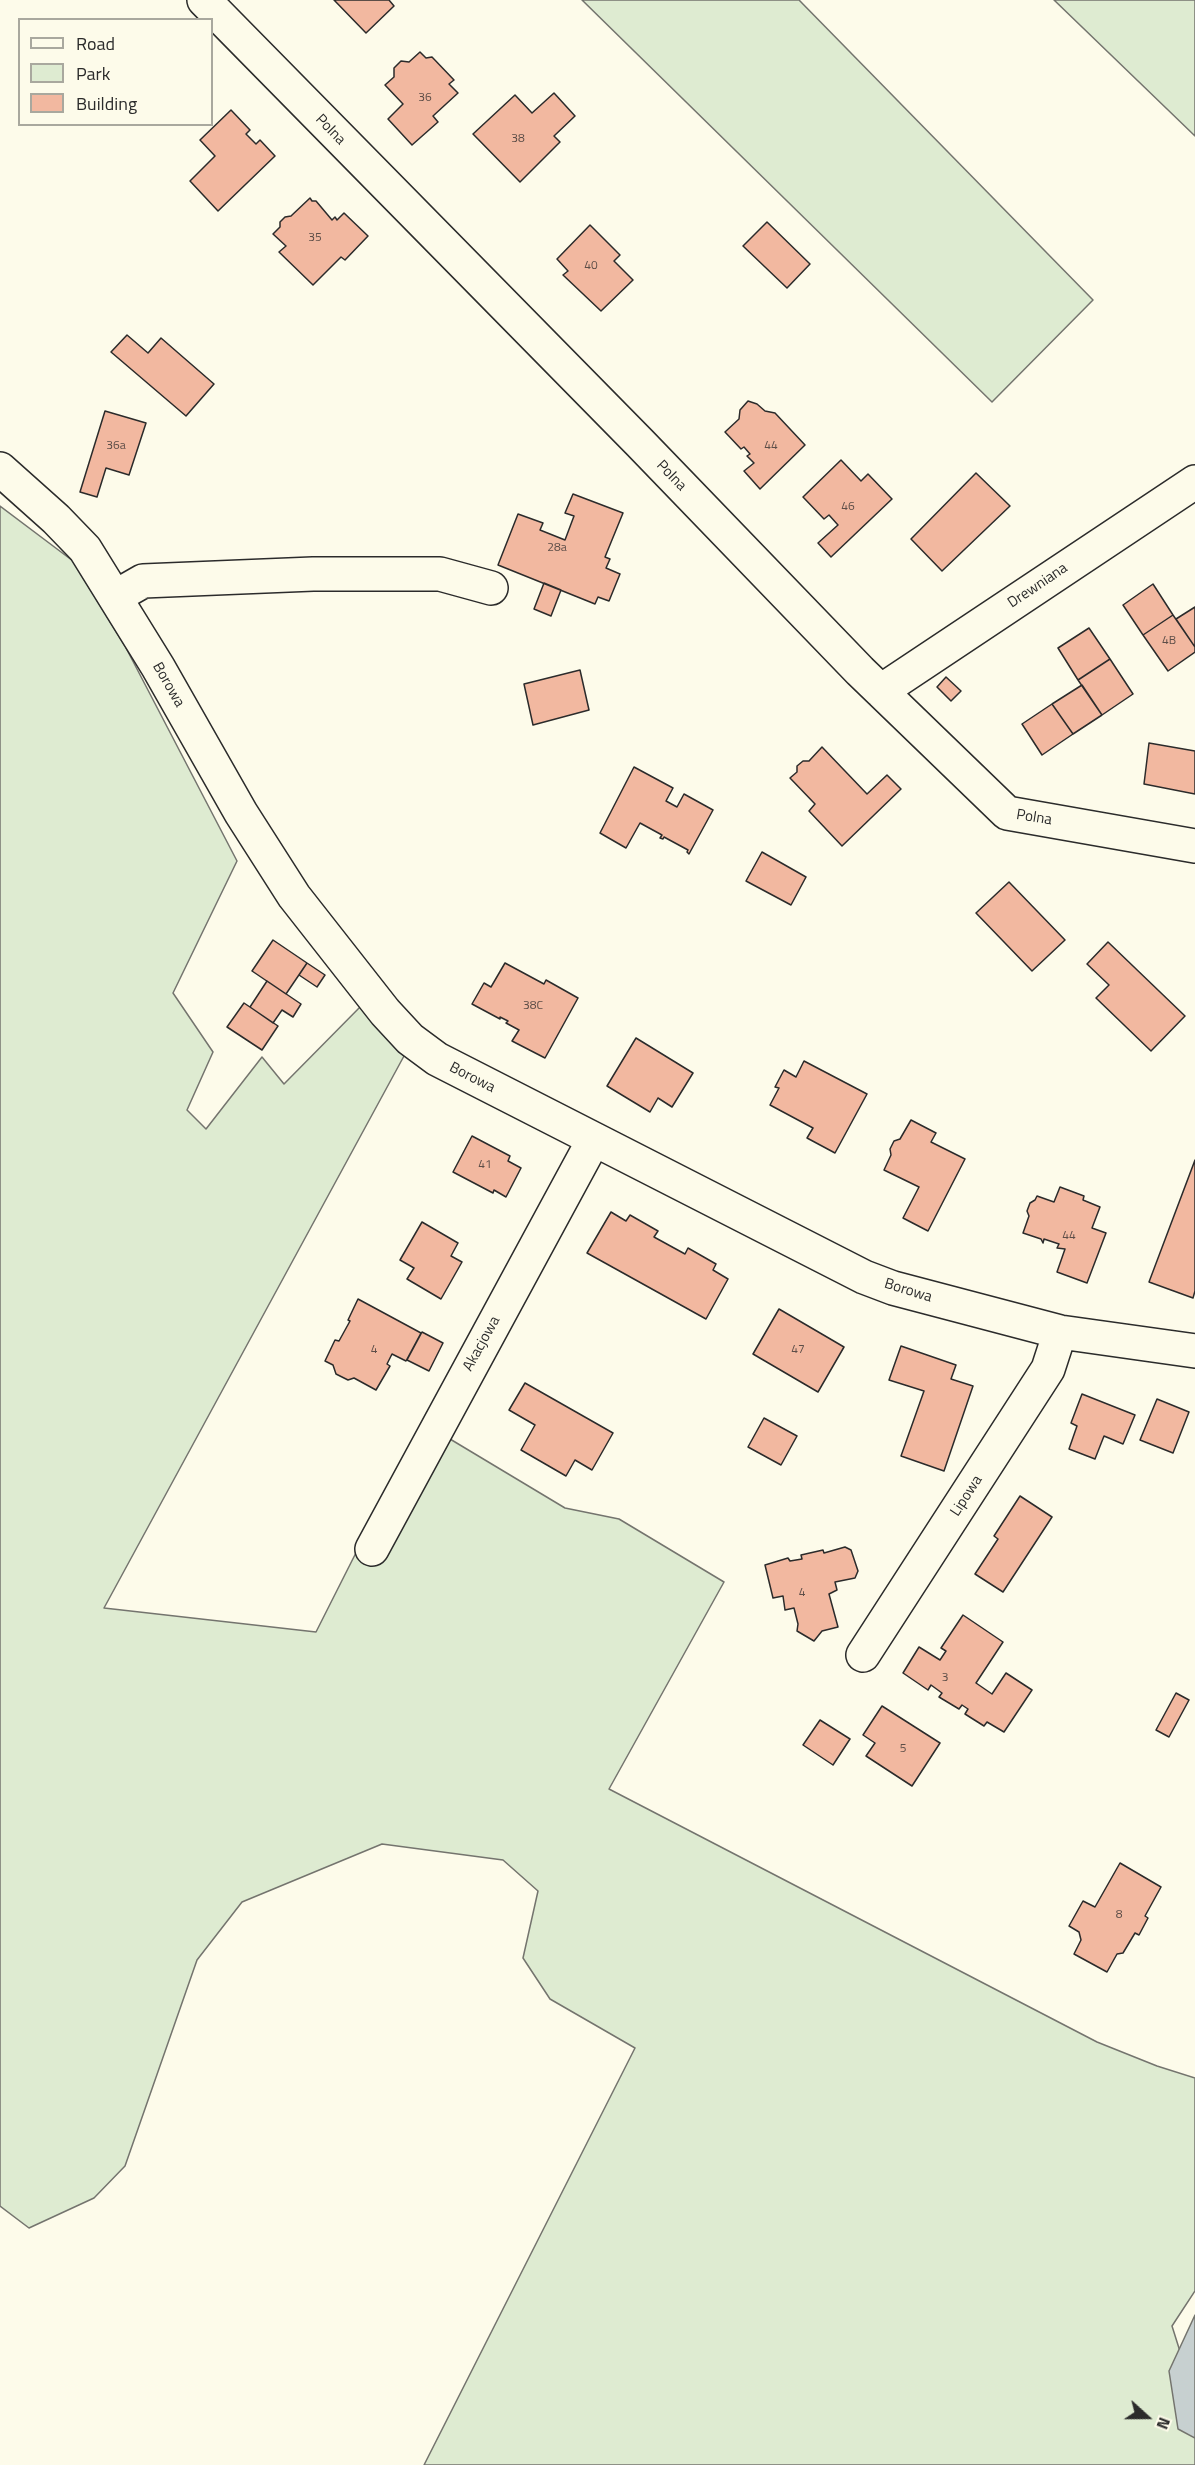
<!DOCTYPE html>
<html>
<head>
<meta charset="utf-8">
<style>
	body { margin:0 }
	#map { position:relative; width:1195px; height:2465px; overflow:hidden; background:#fdfbea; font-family:"Titillium Web",sans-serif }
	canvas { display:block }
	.legend { position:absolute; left:18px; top:18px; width:195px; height:108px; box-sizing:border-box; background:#fdfbea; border:2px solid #a9a89e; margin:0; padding:8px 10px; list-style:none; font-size:18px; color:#2b2b2b }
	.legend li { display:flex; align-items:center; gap:12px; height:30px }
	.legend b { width:30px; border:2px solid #a9a89e }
	.north { position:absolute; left:1117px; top:2387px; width:60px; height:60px; -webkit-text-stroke:4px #fdfbea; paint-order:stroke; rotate:111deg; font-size:16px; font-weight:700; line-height:24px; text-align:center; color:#2b2b2b }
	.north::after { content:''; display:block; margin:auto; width:21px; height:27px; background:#2b2b2b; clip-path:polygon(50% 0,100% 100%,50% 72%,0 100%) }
</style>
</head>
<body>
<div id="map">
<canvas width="1195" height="2465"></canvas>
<ul class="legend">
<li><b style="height:8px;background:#fdfbea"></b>Road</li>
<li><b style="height:16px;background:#deebd1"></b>Park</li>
<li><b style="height:16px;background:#f2b8a0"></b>Building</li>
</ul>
<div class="north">N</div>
</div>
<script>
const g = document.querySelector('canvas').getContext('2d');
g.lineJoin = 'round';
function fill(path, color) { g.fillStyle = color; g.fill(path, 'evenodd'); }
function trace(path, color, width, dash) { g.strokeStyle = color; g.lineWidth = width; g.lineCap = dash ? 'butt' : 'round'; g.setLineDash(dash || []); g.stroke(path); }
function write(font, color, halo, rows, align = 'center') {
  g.font = font + ' "Titillium Web",sans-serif'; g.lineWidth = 4.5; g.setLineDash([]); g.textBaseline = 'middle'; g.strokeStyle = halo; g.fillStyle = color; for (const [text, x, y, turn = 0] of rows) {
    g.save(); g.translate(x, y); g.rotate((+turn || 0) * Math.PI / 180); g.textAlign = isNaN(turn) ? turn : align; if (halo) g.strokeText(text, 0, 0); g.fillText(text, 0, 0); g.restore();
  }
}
const green = new Path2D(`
	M582,0h217l294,300 -101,102z
	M1054,0h141v136z
	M0,506l73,55 52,85 112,215 -64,132 40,59 -26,58 19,19 56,-72 22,27 78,-79 42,51 -300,552 212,24 111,-220 18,24 120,72 54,11 105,63 -115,207 488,253 60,24 38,12v213l-23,35 23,73v66h-771l211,-417 -85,-49 -27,-41 15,-67 -35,-31 -121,-16 -140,58 -45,58 -72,206 -31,32 -65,30 -29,-22z`);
fill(green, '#deebd1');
trace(green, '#74746e', 1.5);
const water = new Path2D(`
	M1195,2315v123l-17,-9 -9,-58z`);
fill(water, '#c7d0d0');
trace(water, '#74746e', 1.5);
const building = new Path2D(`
	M334,0h55l5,6 -28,27z
	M420,52l6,6 6,-1 22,23 -5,4 9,9 -25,23 5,6 -26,23 -24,-26 15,-15 -18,-19 9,-8v-9l7,-7 8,1z
	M554,93l21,23 -21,20 6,6 -40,40 -47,-48 42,-39 17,18z
	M231,110l19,20 -4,4 10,10 4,-4 15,16 -57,55 -28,-30 25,-25 -15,-16z
	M310,198l2,3h4l16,19 3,-3 2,3 7,-7 24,23 -23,24 -4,-3 -28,28 -34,-33 7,-6 -13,-12 7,-7v-5l5,-5 6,-1z
	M767,222l43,42 -23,24 -44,-42z
	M590,225l30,30 -6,6 19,19 -32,31 -38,-36 5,-4 -11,-12z
	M127,335l21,18 13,-15 53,46 -28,32 -75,-64z
	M748,401l9,3 8,7 10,2 30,32 -45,44 -16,-18 10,-8 -7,-7 3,-2 -6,-7 -3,2 -16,-17 14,-13 1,-9z
	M105,411l41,12 -17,52 -23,-7 -9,29 -17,-5z
	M841,460l20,21 7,-7 24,25 -61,58 -13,-14 20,-18 -9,-10 -5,4 -21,-22z
	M976,473l34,33 -68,65 -31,-32z
	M573,494l50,19 -18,44 5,2 -4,9 14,6 -11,27 -11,-4 -3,7 -97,-39 20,-51 25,9 -3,7 25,10 9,-24 -9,-3z
	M544,583l17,7 -10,26 -17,-7z
	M1153,584l20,31 -30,20 -20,-30z
	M1195,607v40l-19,-28z
	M1173,615l22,32v5l-27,19 -25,-36z
	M1089,628l21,31 -32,21 -20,-32z
	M1110,659l23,35 -31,21 -24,-35z
	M580,670l9,40 -56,15 -9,-41z
	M946,677l15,14 -10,10 -14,-14z
	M1082,685l20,30 -29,19 -21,-30z
	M1052,704l21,30 -31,21 -20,-31z
	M1149,743l46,8v43l-51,-10z
	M822,747l45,47 20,-19 14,14 -59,57 -33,-35 6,-7 -25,-26 7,-6v-6l6,-5h6z
	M634,767l39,21 -7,13 11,6 7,-13 29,16 -24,44 -2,-2 1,-2 -24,-13 -1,2 -3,-1 2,-3 -22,-12 -14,25 -26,-15z
	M762,852l44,25 -15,28 -45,-24z
	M1009,882l56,58 -33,31 -56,-58z
	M273,940l34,23 -21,31 -34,-23z
	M1108,942l77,74 -34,35 -55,-53 13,-13 -22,-21z
	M307,963l18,12 -8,12 -18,-12z
	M505,963l39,21 2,-4 32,18 -33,60 -33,-17 7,-11 -13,-7 2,-2 -8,-4v2l-28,-15 12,-21 7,4z
	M267,981l34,23 -8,13 -11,-7 -9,13 -23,-16z
	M244,1003l34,23 -16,24 -35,-23z
	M636,1038l57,35 -21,34 -14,-9 -8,14 -43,-26z
	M804,1061l63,33 -32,59 -28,-15 6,-10 -43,-23 9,-17 -4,-1 9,-17 12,7z
	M911,1120l25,13 -5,9 34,17 -37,72 -25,-13 16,-31 -35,-17 7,-15 -1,-6 4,-8 6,-2z
	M472,1136l38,20 -2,5 13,7 -15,29 -12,-7 -1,3 -40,-21z
	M1195,1160v131l-2,7 -44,-16z
	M1060,1187l24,9 -1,4 17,7 -8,21 14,5 -19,50 -30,-11 8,-23 -8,-1 2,-4 -15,-5 -1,4 -2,-4 -18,-6 6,-17 -2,-5 3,-8 5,-3 2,-4 17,6z
	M611,1212l15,9 4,-6 28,16 -4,6 31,17 3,-6 28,16 -3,6 15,9 -22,40 -119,-66z
	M422,1222l36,21 -7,13 11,6 -21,37 -34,-20 7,-11 -14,-8z
	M358,1299l63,34 -15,28 -14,-7 -5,10 3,2 -14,24 -22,-12 -6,2 -12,-6 -3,-9 -8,-4 10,-21 4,1 11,-20 -2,-1z
	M779,1309l65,38 -26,45 -65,-38z
	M422,1332l21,11 -14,28 -22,-11z
	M901,1346l55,19 -5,14 22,7 -29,85 -43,-15 23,-65 -35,-11z
	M525,1383l88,50 -21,37 -17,-10 -9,16 -45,-26 14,-25 -26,-15z
	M1082,1394l53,21 -12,29 -19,-8 -9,23 -26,-10 8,-23 -6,-3z
	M1157,1399l32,13 -16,41 -33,-13z
	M764,1418l33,18 -16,29 -33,-18z
	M1020,1496l32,21 -49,75 -28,-18 23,-35 -4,-3z
	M845,1547l6,3 7,21 -3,7 -20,4 2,8 -8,4 9,33 -16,4 -8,10 -17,-10 1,-7 -4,-16 -9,2 -2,-14 -10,2 -8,-33 23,-7 2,3 12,-2 -1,-4 22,-5 1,3z
	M963,1615l40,27 -27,41 16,11 14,-21 26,17 -28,42 -17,-10 -3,4 -19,-12 3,-5 -6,-4 -3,4 -20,-12 3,-4 -11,-8 -3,5 -25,-17 16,-26 21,13 6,-9 -5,-3z
	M1176,1693l13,7 -20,37 -13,-7z
	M882,1706l58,37 -28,43 -46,-30 9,-13 -12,-8z
	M820,1720l30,19 -17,26 -30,-20z
	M1120,1863l41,24 -16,29 3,2 -9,17 -4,-2 -12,20 -6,1 -10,18 -33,-18 7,-14 -2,-8 -10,-6 14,-25 12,6z`);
fill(building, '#f2b8a0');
trace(building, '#2b2b2b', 1.5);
const minor = new Path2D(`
	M204,0l436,443 220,228 147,142 188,33
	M0,469l56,50 29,30 73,118 83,146 53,83 91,116 25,27 27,20 427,218 29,11 167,44 135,19
	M115,597l28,-16 170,-7h127l51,14
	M881,691l314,-209
	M372,1549l221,-408
	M863,1655l185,-286 12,-37`);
trace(minor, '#2b2b2b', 36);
trace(minor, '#fdfbea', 33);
write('12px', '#5d4e48', null, [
	["36",425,98],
	["38",518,139],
	["35",315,238],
	["40",591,266],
	["36a",116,446],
	["44",771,446],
	["46",848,507],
	["28a",557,548],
	["4B",1169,641],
	["38C",533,1006],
	["41",485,1165],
	["44",1069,1236],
	["4",374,1350],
	["47",798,1350],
	["4",802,1593],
	["3",945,1678],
	["5",903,1749],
	["8",1119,1915]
]);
write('15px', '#2b2b2b', '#fdfbea', [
	["Polna",330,130,46],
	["Polna",671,476,46],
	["Drewniana",1038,586,-34],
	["Borowa",168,685,60],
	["Polna",1034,818,9],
	["Borowa",472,1078,27],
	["Borowa",908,1291,17],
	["Akacjowa",482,1344,-61],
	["Lipowa",967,1496,-57]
]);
</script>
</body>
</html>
